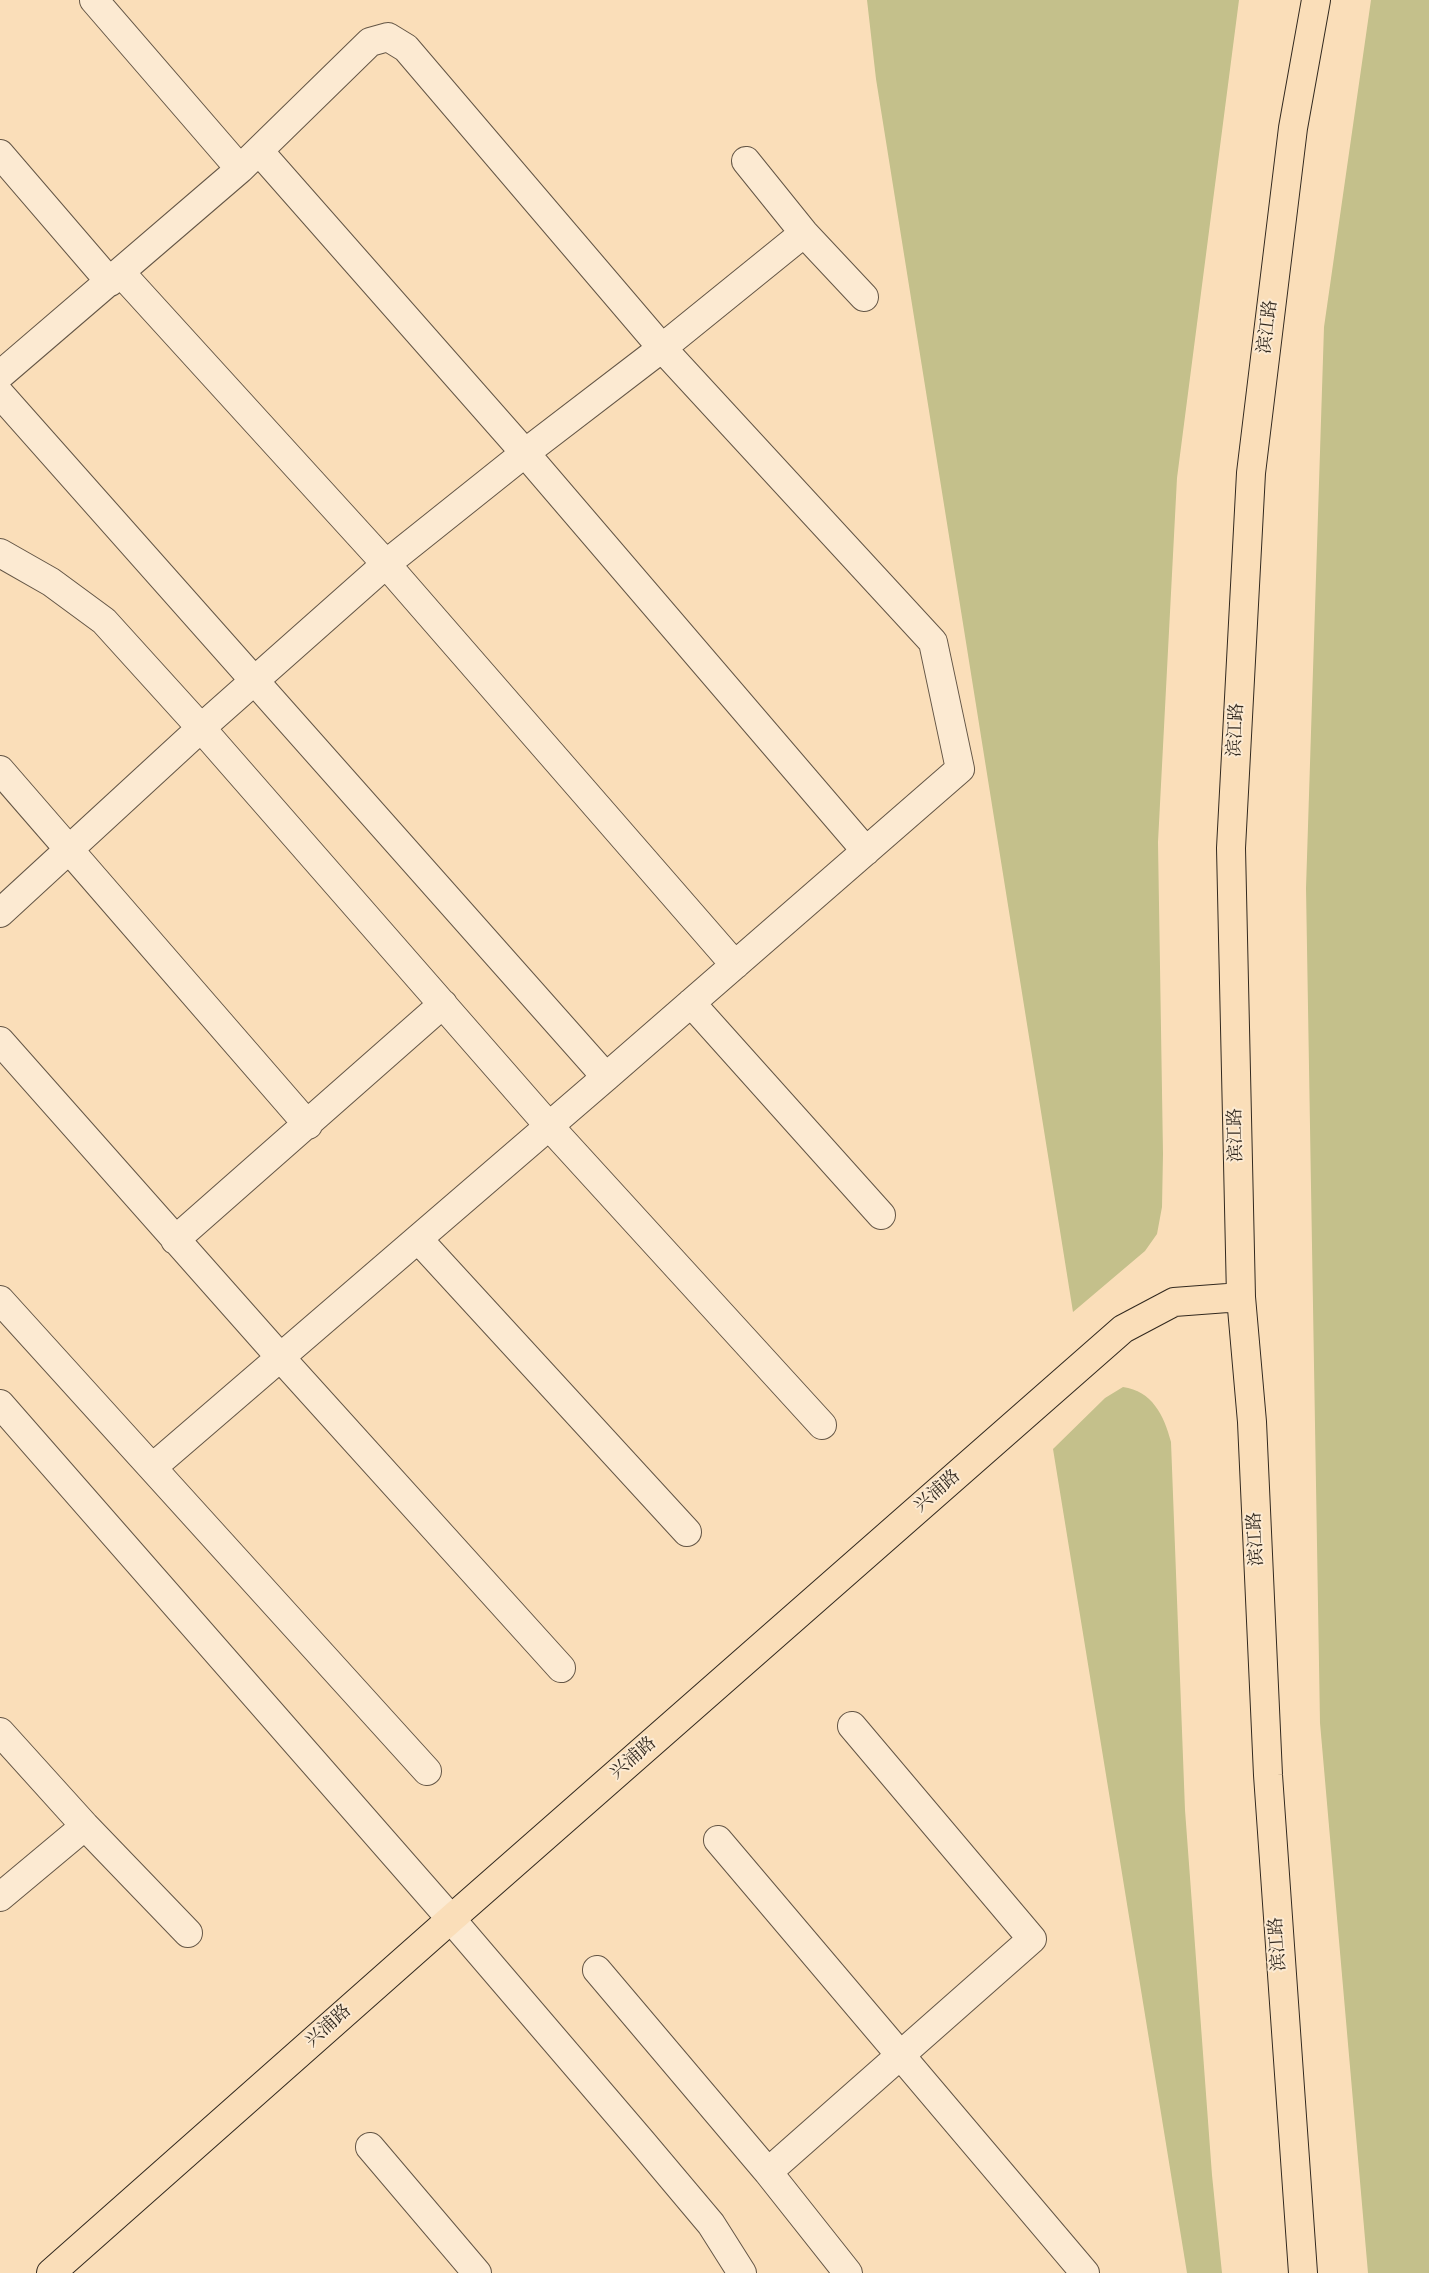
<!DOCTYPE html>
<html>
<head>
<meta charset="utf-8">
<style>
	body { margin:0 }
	canvas { display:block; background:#fadeb9 }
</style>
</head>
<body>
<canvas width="1429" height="2273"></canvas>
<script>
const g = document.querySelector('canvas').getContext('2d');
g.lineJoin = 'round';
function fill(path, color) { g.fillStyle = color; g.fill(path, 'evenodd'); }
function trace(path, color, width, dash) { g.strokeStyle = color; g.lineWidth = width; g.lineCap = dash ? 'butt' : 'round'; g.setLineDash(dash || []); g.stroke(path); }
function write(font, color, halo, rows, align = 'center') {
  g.font = font + ' "IM FELL English","Noto Serif SC",serif'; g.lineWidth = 4; g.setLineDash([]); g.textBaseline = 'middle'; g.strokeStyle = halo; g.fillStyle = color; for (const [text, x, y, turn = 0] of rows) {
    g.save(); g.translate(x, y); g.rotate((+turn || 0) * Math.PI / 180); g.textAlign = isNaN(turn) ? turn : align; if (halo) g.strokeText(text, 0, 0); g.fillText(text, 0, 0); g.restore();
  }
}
fill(new Path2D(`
	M867,0h372l-62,478 -19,364 5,312 -1,53 -5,27 -12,17 -72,61 -197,-1233z
	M1371,0h58v2273h-61l-48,-550 -14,-835 18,-561z
	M1123,1387c29,4 41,28 48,55l14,368 27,365 10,98h-35l-134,-824 52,-51z`), '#c4c08b');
const minor = new Path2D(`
	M94,0l146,169
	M259,151l266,302 341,398
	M0,154l110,128
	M746,161l58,72 60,64
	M121,273l265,291 349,401
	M0,375l240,-206 130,-127 18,-5 18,11 256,300 271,294 27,127 -354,308 -453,390
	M0,394l606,683
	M0,553l51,29 53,39 97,107 348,398 273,299
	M0,770l308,355
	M0,913l201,-185 185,-164 139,-111 137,-105 142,-115
	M691,1003l190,212
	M0,1041l280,316 281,311
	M418,1239l269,293
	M175,1240l268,-236
	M0,1300l427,471
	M0,1404l451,515 191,223 69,82 31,49
	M0,1732l85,94 103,107
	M718,1840l367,433
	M0,1897l85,-71
	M597,1970l171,202 80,101
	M370,2147l107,126
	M768,2172l264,-233 -180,-213`);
const major = new Path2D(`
	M51,2273l400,-354 672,-590 51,-27 67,-5
	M1303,2273l-35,-498 -16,-353 -11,-125 -10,-449 20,-375 42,-345 23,-128`);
trace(minor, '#645646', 30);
trace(major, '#32291f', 30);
trace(minor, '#fcead2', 28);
trace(major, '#fadeb9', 28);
write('18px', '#32291f', '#fcead2', [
	["滨江路",1269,327,-83],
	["滨江路",1237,730,-87],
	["滨江路",1237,1135,-91],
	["兴浦路",938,1492,-41],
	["滨江路",1257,1539,-93],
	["兴浦路",634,1759,-41],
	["滨江路",1279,1944,-94],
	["兴浦路",329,2027,-42]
]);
</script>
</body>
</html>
